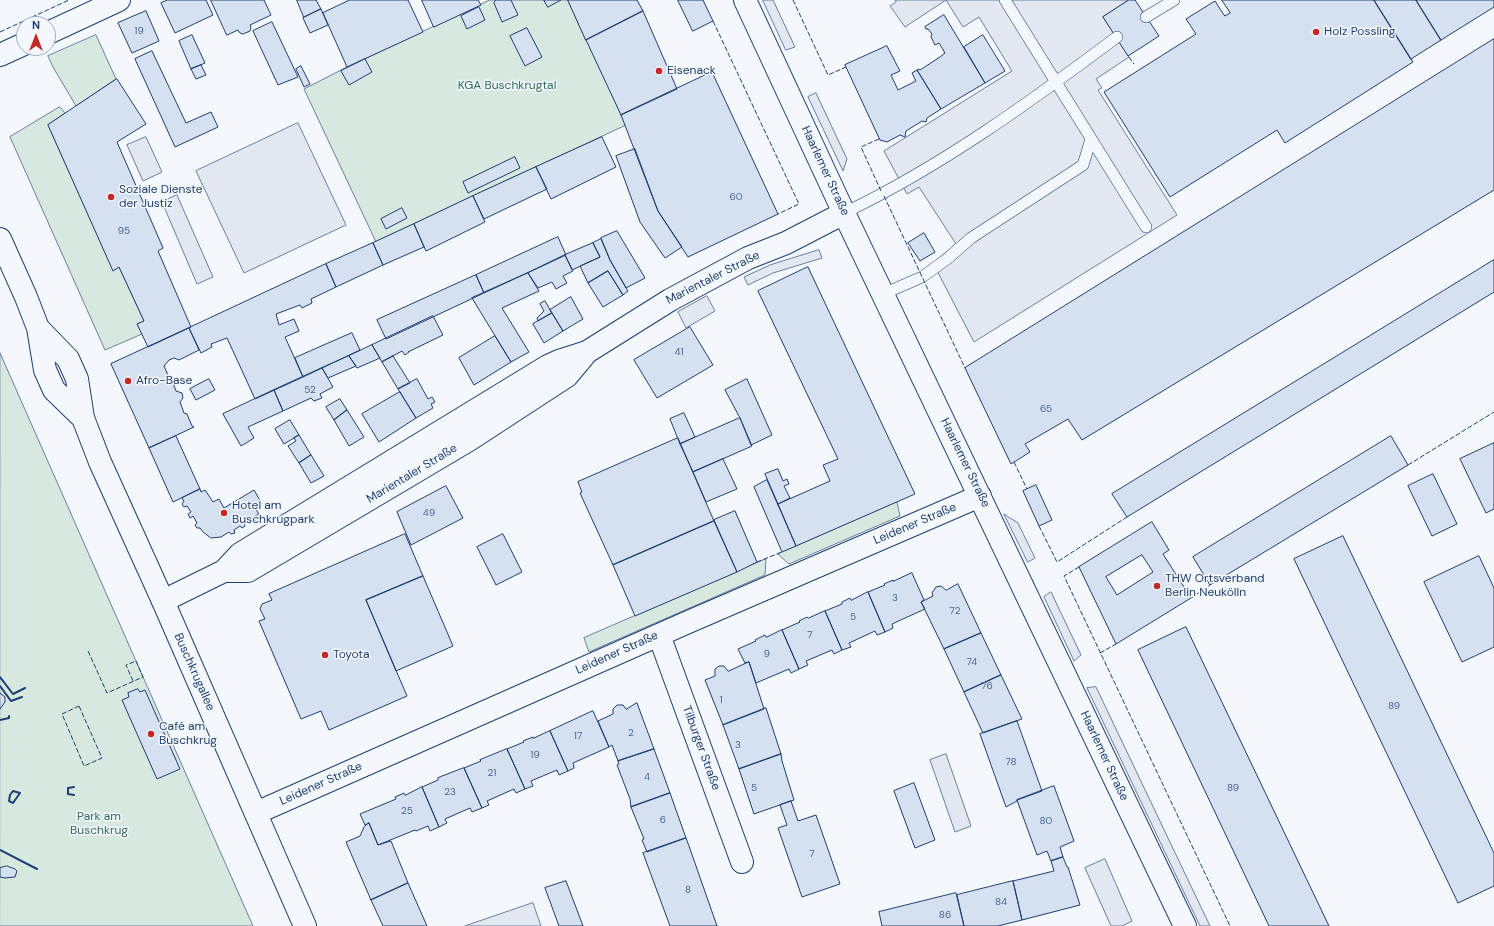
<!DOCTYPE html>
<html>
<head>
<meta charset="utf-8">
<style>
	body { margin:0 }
	#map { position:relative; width:1494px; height:926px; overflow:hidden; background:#f4f7fb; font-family:"DM Sans",sans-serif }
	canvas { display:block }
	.north { position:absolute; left:16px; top:16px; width:40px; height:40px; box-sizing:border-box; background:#f4f7fb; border:1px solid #9eadc5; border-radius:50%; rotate:0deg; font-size:11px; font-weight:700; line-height:16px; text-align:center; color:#1d3f73 }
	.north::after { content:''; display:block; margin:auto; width:14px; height:18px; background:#c62828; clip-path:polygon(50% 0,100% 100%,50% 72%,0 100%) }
</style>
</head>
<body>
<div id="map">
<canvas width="1494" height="926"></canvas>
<div class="north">N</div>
</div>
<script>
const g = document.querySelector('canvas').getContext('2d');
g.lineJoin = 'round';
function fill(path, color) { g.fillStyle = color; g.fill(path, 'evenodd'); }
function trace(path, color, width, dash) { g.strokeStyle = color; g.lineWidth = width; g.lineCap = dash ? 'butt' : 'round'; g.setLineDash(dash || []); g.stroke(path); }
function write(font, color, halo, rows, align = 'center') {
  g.font = font + ' "DM Sans",sans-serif'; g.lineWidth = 3; g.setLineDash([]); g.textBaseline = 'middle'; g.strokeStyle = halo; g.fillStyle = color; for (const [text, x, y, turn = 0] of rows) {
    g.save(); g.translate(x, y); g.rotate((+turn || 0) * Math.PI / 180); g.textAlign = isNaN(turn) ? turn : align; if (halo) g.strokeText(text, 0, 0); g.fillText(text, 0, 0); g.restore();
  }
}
const green = new Path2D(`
	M490,0h78l58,125 -250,117 -72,-153 43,-22z
	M96,35l20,44 -40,27 -23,-39 -5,-11z
	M60,107l5,6 -17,12 65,145 6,-3 25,54 -7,3 5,10 -37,16 -95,-213z
	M0,353l253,573h-253z
	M897,502l3,14 -111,48 -11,-10z
	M766,559l-1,16 -176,77 -5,-14z`);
fill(green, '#d7e8df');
trace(green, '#687fa3', 1);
const parking = new Path2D(`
	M763,0h10l22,47 -9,3z
	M895,0h234l-26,17 26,40 -33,22 6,9 -4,2 79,125 -203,127 -41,-79 23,-19 -37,-57 -12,7 -23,-43 128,-80 -33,-54 -16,10 -17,-27 -41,27 -15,-21 6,-4z
	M816,93l31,66 -4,12 -35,-74z
	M298,123l48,102 -102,48 -48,-102z
	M146,137l16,35 -19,9 -16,-36z
	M177,195l36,82 -16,7 -35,-82z
	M819,250l3,8 -49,15 -25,12 -4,-8 26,-12z
	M707,296l8,15 -29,17 -8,-16z
	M1004,514l14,9 17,35 -7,4z
	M1051,592l30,63 -7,6 -30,-64z
	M1096,687l114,239h-10l-113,-238z
	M946,754l25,72 -16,6 -25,-72z
	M1105,859l27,62 -10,5h-11l-26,-58z
	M533,903l8,23h-76z`);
fill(parking, '#e3e8f0');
trace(parking, '#687fa3', 1);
const building = new Path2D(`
	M168,0h38l7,15 -38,18 -14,-30z
	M211,0h53l7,15 -21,10 1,2 -1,4 -7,3 -3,-1 -2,-3 -11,5z
	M297,0h19l5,9 -17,8z
	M350,0h58l15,32 -76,35 -24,-54z
	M422,0h56l3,5 -47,22z
	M496,0h15l7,15 -16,7 -8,-19z
	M544,0h17l-13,7z
	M568,0h69l6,11 -57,29z
	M678,0h25l10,21 -20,10z
	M1129,0h6l24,36 -31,20 -25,-39z
	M1222,0h152l39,62 -128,81 -8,-13 -107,67 -66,-105 92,-58 -10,-15 29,-18 9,14 1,1 5,-3z
	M1374,0h42l25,40 -30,19z
	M1416,0h78v7l-53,33z
	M479,7l6,13 -18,9 -6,-13z
	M321,9l7,16 -18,8 -7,-15z
	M146,11l13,30 -27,12 -14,-30z
	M643,11l34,78 -56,26 -35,-75z
	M944,15l41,68 -44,26 -24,-39 2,-1 1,1 20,-13 5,-4 -6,-10 -4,2 -4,-8 1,-3 -4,-5h-2l-1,-2z
	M272,22l26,55 -20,8 -25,-54z
	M527,28l15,29 -17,9 -15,-30z
	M192,35l13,28 -14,6 -12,-28z
	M983,35l22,36 -20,12 -21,-36z
	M1494,39v151l-412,250 -14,-21 -43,25 5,8 -19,12 -46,-96z
	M887,46l13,25 -9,4 7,15 18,-9 -4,-8 5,-3 24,39 -14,9 -1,4 -4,-1 -16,10 -1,6 -5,-2 -13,7 -7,-2 -35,-75z
	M152,51l34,72 25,-11 7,15 -43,20 -40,-88z
	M365,59l7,13 -23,13 -8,-14z
	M201,65l5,10 -10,4 -5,-10z
	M301,66l9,18 -6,3 -8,-18z
	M712,72l66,142 -90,43 -30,-46 -37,-96z
	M117,79l29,45 -29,18 46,106 -5,3 33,76 -43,20 -11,-23 7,-3 -25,-54 -6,4 -65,-146z
	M602,137l14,30 -65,32 -15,-32z
	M635,149l23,62 24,36 -17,11 -25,-36 -24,-66z
	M515,157l5,11 -52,25 -5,-11z
	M536,167l11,22 -63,30 -11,-23z
	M473,196l12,26 -59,29 -12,-27z
	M402,208l5,10 -21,11 -5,-10z
	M414,224l10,23 -41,18 -10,-22z
	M617,231l28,47 -19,10 -16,-28 -9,-22z
	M924,233l11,19 -15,9 -12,-18z
	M558,237l8,18 -82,38 -8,-18z
	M601,239l9,21 18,31 -5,4 -15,-24 -20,12 -8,-17 20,-9 -7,-14z
	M373,243l10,22 -47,22 -10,-23z
	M593,243l7,14 -28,13 -7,-15z
	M565,255l8,16 -10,5 4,7 -11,6 -4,-7 -14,6 -10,-15z
	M1494,260v32l-367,225 -15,-23z
	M326,264l10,23 -25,12 1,4 -10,5 -2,-3 -24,9 3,11 15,-6 5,12 -14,6 18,40 -48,22 -28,-61 -16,6 1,3 -11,6 -12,-25z
	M808,267l107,227 -119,52 -18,-42 52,-23 -7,-16 15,-6 -80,-168z
	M608,271l15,24 -20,12 -15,-24z
	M528,273l11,18 -37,17 27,44 -18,10 -39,-64z
	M476,275l8,18 -98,46 -9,-19z
	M571,297l12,22 -20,12 -13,-21z
	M545,301l7,12 -14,8 -1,-3 7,-7 -4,-7z
	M552,313l11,18 -19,12 -11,-19z
	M433,316l10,19 -35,17h1l-4,3 -3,-4 -20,11 -10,-17z
	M690,327l23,38 -56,33 -23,-38z
	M189,328l10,22 -20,10 -5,-2 -5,2 -5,6 8,18 1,-1 3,8 6,2 1,5 -3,4 4,11 3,1 5,12 2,1 -45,21 -38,-84z
	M352,333l8,17 -57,27 -8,-19z
	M495,336l16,26 -37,23 -15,-27z
	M372,345l8,13 -23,10 -8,-12z
	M349,356l7,10 -28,12 -6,-10z
	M393,356l17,27 -12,6 -16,-27z
	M322,368l11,19 -13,7 2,4 -8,3 -3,-3 -28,13 -9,-21z
	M209,379l6,11 -19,10 -6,-11z
	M417,379l11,20 4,-2 3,5 -4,2 2,4 -17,10 -18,-29z
	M747,379l25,56 -21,10 -11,-27 -15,-28z
	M274,390l9,21 -35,16 6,11 -13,8 -18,-32z
	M400,392l16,26 -37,24 -17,-28z
	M340,399l7,11 -13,10 -8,-13z
	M347,410l17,27 -15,9 -15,-26z
	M684,413l11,24 -15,7 -10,-25z
	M740,418l12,28 -59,26 -13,-28z
	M290,420l9,15 -15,9 -9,-15z
	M299,435l12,20 -12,8 -11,-17 8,-5 -2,-3z
	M176,436l24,53 -27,13 -24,-54z
	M1391,436l17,29 -198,120 -17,-28z
	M678,438l36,83 -101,44 -33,-72 2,-1 -4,-10z
	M1494,443v66l-8,4 -26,-54z
	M311,455l13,21 -13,7 -12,-20z
	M723,459l14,30 -31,13 -13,-30z
	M778,469l5,12 4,-2 2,5 -5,2 6,12 -12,6 -13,-30z
	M1433,474l24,50 -25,12 -24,-50z
	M767,480l29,66 -14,6 -28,-65z
	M1036,485l16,35 -13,6 -16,-35z
	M446,486l17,32 -52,27 -14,-33z
	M200,489l1,3 4,-2 8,12 6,-3 5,9 30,-18 8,14 -7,4 4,6 -4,2 1,4 -3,2 -2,-3 -7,4 1,3 -3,2 -2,-2 -6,4 1,3 -4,1 -2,-2 -8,5 -10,1 -8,-6 -3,-4h-3l-2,-3 2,-2 -4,-7 -3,2 -2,-4 3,-2 -4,-6 -3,1 -2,-3 2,-3 -2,-3z
	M735,511l22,51 -20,10 -23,-52z
	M714,521l23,51 -102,44 -22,-51z
	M1152,522l17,28 -6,4 28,44 -75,46 -37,-77zM1142,555l11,17 -36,23 -11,-18z
	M405,534l18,42 -57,24 41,96 -78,34 -8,-19 -20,8 -42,-98 6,-2 -5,-10 2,-5 10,-4 -3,-6z
	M503,534l19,38 -26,13 -19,-38z
	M1343,536l151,317v33l-36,17 -164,-344z
	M1479,556l15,32v59l-32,15 -38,-80z
	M912,573l12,27 -3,2 4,7 -33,15 1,4 -8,4 -17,-40 17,-7 -1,-1 9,-4v1z
	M423,576l30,70 -57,25 -30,-71z
	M958,584l23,49 -37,16 -23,-47 12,-6 -1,-3 4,-6 5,-1 5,4z
	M868,592l17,40 -8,3 -2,-4 -26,12 2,4 -9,3 -17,-39 17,-7v-2l8,-4 1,2z
	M825,611l17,39 -8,4 -2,-4 -26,11 2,4 -9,4 -17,-39 18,-8 -1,-1 8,-4 1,1z
	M1186,627l143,299h-60l-131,-276z
	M782,630l17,39 -8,4 -2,-4 -33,14 -7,-21 -4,1 -7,-14 18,-8 -1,-1 10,-5 1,2z
	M981,633l20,42 -37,17 -20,-43z
	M749,662l15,47 -41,16 -18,-45 10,-4v-7l4,-3h5l4,5z
	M1001,675l21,44 -39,14 -19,-41z
	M138,689l2,3 5,-2 35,79 -23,10 -35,-79 7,-3 -1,-4z
	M0,693l5,4v5l-5,7z
	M637,703l17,46 -36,12 -6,-16 -3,2 -11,-26 15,-7v-5l4,-4h6l3,4z
	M766,708l15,46 -42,15 -16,-44z
	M593,711l16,36 -36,16 1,5 -6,3 -18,-40z
	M1017,721l25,70 -25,9v1l-11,6 -26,-73z
	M550,731l18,40 -9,4 -2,-5 -26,11 2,5 -8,3 -18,-40 17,-7 -1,-1 10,-4v1z
	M507,749l18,40 -9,4 -2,-4 -27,12 2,4 -7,3 -18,-40 17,-7 -1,-1z
	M654,749l16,44 -39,14 -1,-8 -13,-34 2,-1 -1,-3z
	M781,754l1,7 12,39 -40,14 -15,-45z
	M464,768l18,40 -10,4 -2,-4 -25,11 2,4 -8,4 -17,-40 16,-7v-2z
	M914,783l21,57 -20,8 -21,-57z
	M1054,786l20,55 -14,6 3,10 -12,4 -4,-10 -10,4 -20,-55z
	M422,787l17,40 -9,4 -2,-5 -12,5 -1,-1 -37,15 -9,-22 -4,2 -5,-11 36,-15 -1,-2 9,-4 1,2z
	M670,793l16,45 -39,14 -5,-12 2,-1 -13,-32z
	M791,801l7,20 18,-6 24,69 -38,13 -24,-69 9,-3 -7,-20z
	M369,823l9,22 13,-4 17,42 -37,17 -25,-58 14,-6 4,-9z
	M686,838l3,8 28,80h-47l-27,-73z
	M1063,857l4,10h1l12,38 -58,15 -9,-39 41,-10 -3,-10z
	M7,866l8,3 2,2 -2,6 -10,1 -5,-1v-9z
	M566,881l17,45h-24l-14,-38z
	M1013,881l9,39 -24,6h-34l-7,-31z
	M408,883l19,43h-44l-12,-26z
	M956,893l8,33h-82l-3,-14z`);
fill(building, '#d5e0f0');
trace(building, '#1d3f73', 1);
const lane = new Path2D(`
	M1005,0l141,227
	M1146,17l28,-17
	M844,213c98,-47 186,-111 273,-176
	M883,294l39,-17 25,-18 24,-21 112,-73 8,-26`);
const street = new Path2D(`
	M745,0l99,213 341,713
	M48,33l71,-33
	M0,55l24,-11
	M224,571h24l221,-131 98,-64 20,-24
	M163,601l61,-30 16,-17 308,-188 11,-5 28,-9 83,-52 78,-42 38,-15 58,-30
	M659,635l83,227
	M256,813l430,-190 294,-127`);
const secondary = new Path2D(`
	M0,239l26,58 12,31 7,42 9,20 29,28
	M38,328l30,31 9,20 6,39 17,44 63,139 142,325`);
trace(lane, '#1d3f73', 12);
trace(street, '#1d3f73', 24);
trace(secondary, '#1d3f73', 24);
trace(lane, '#f4f7fb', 11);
trace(street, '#f4f7fb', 22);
trace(secondary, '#f4f7fb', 22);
trace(new Path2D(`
	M793,0l35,75 18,-8
	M713,21l86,183 -21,10
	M0,32l69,-32
	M1129,57l5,7
	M879,139l-18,8 20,44
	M884,196l81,172
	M1014,462l13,27
	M1408,465l86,-53
	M1039,526l18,36 70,-45
	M757,562l25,-10
	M1079,567l-15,9 166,350
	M1191,598l19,-13
	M88,651l19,42 36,-16 -7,-16 -10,4 7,16
	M1100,653l16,-9
	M79,706l23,52 -18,8 -22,-52z`), '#1d3f73', 1, [5, 2]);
trace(new Path2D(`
	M0,677l13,17 12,-6
	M0,686l11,15 11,-4
	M0,720l9,-2v-2
	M74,787l-6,1v6l6,1
	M13,791l7,2 -7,10 -4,-2 1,-6z
	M0,850l37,19`), '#1d3f73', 2);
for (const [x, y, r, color] of [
	[1316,32,4,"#c62828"],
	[659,71,4,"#c62828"],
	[111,197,4,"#c62828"],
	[128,381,4,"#c62828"],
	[224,513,4,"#c62828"],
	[1157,586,4,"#c62828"],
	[325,655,4,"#c62828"],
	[151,734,4,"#c62828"]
]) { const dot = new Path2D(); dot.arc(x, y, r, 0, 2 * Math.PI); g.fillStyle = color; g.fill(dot); trace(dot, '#f4f7fb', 1.5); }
write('10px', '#4b6792', null, [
	["19",139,31],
	["60",736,197],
	["95",124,231],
	["41",679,352],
	["52",310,390],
	["65",1046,409],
	["49",429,513],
	["3",895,598],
	["72",955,611],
	["5",853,617],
	["7",810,635],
	["9",767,654],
	["74",972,662],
	["76",987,686],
	["1",721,700],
	["89",1394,706],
	["2",631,733],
	["17",578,736],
	["3",738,745],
	["19",535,755],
	["78",1011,762],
	["21",492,773],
	["4",647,777],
	["5",754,788],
	["89",1233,788],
	["23",450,792],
	["25",407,811],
	["6",663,820],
	["80",1046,821],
	["7",812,854],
	["8",688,890],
	["84",1001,902],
	["86",945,915]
]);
write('12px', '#1d3f73', '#f4f7fb', [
	["Holz Possling",1324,32],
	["Eisenack",667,71],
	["Soziale Dienste",119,190],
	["der Justiz",119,204],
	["Afro-Base",136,381],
	["Hotel am",232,506],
	["Buschkrugpark",232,520],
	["THW Ortsverband",1165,579],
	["Berlin Neukölln",1165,593],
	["Toyota",333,655],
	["Café am",159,727],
	["Buschkrug",159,741]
], 'left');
write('12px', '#2c6c60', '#f4f7fb', [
	["KGA Buschkrugtal",507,86],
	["Park am",99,817],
	["Buschkrug",99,831]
]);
write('12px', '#1d3f73', '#f4f7fb', [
	["Haarlemer Straße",825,171,65],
	["Marientaler Straße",713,278,-27],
	["Haarlemer Straße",965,463,64],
	["Marientaler Straße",412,474,-31],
	["Leidener Straße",915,524,-23],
	["Leidener Straße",617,653,-24],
	["Buschkrugallee",194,672,66],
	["Tilburger Straße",701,748,70],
	["Haarlemer Straße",1104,756,65],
	["Leidener Straße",321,784,-24]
]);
</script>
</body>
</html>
